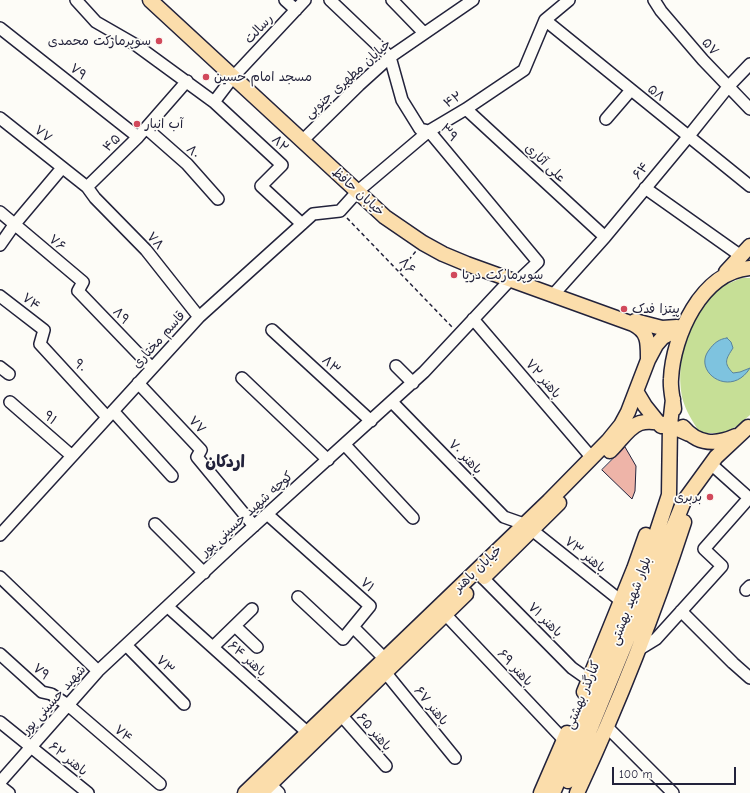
<!DOCTYPE html>
<html>
<head>
<meta charset="utf-8">
<style>
	body { margin:0 }
	#map { position:relative; width:750px; height:793px; overflow:hidden; background:#fdfcf7; font-family:"Comic Neue",sans-serif }
	canvas { display:block }
	.scale { position:absolute; left:612px; top:767px; width:124px; height:18px; box-sizing:border-box; border:2px solid #22223b; border-top:0; padding-left:5px; font-size:12px; line-height:14px; white-space:nowrap; color:#22223b; -webkit-text-stroke:3px #fdfcf7; paint-order:stroke }
</style>
</head>
<body>
<div id="map">
<canvas width="750" height="793"></canvas>
<div class="scale">100 m</div>
</div>
<script>
const g = document.querySelector('canvas').getContext('2d');
g.lineJoin = 'round';
function fill(path, color) { g.fillStyle = color; g.fill(path, 'evenodd'); }
function trace(path, color, width, dash) { g.strokeStyle = color; g.lineWidth = width; g.lineCap = dash ? 'butt' : 'round'; g.setLineDash(dash || []); g.stroke(path); }
function write(font, color, halo, rows, align = 'center') {
  g.font = font + ' "Comic Neue","Playpen Sans Arabic",sans-serif'; g.lineWidth = 3.5; g.setLineDash([]); g.textBaseline = 'middle'; g.strokeStyle = halo; g.fillStyle = color; for (const [text, x, y, turn = 0] of rows) {
    g.save(); g.translate(x, y); g.rotate((+turn || 0) * Math.PI / 180); g.textAlign = isNaN(turn) ? turn : align; if (halo) g.strokeText(text, 0, 0); g.fillText(text, 0, 0); g.restore();
  }
}
fill(new Path2D(`
	M742,278h8v137l-13,11 -13,7h-24c-7,-11 -15,-23 -18,-36 -7,-40 7,-85 40,-110 6,-4 13,-6 20,-9z`), '#c6df96');
const water = new Path2D(`
	M727,338l4,4 2,6c-7,11 -10,15 0,25l7,-1 10,-4c-19,31 -58,4 -41,-18 5,-7 10,-11 18,-12z`);
fill(water, '#7ec3df');
trace(water, '#59839d', 1);
const building = new Path2D(`
	M625,447l11,19 -1,25 -3,8 -30,-29z`);
fill(building, '#eeb4a8');
trace(building, '#22223b', 1);
const minor = new Path2D(`
	M76,0l20,22 40,23 78,57 19,-25 72,-77
	M285,0l11,10
	M330,0l60,57 12,43 18,29 9,2 109,131 -21,20
	M392,0l32,33
	M654,0l7,11 42,49 47,49
	M545,20l205,166
	M0,28l138,109
	M214,102l68,63 -21,21 41,38
	M466,109l139,128
	M0,118l87,69 8,11 51,52 53,67
	M606,119l25,-29
	M146,128l41,36 31,35
	M302,141l57,-56 31,-28 83,-57
	M87,187l51,-50 49,-56
	M645,188l96,68
	M0,212l83,70 -5,9 74,77
	M0,245l14,-20 48,-57
	M553,295l52,-58 83,-100 40,-50 22,-23
	M0,296l44,34 -4,14 67,73
	M473,319l119,139
	M272,330l99,91
	M396,366l17,17
	M0,367l9,7
	M242,378l86,82
	M138,383l63,67 -4,7 57,69
	M10,402l62,54
	M392,402l112,115 20,7
	M113,411l59,65
	M345,445l68,73
	M711,464l38,34h1
	M267,514l103,92 -27,33 -45,-42
	M155,524l49,49
	M532,530l89,71
	M0,535l199,-218 114,-103 27,-3 18,-20 71,-60 37,-22 58,-39 21,-50 24,-20
	M0,577l98,94
	M483,578l89,90 17,12
	M746,590l4,-4
	M168,607l140,126
	M681,611l52,52 17,15
	M445,614l119,126
	M235,626l22,21
	M353,627l32,32
	M126,645l58,59
	M213,647l39,-38
	M638,650l18,-11 66,-73 -18,-17 45,-51 1,1
	M0,654l42,38 9,2 17,11 92,79
	M385,672l70,86
	M341,715l45,51
	M0,722l88,71
	M607,727l66,66
	M0,782l98,-111 136,-127 190,-172 86,-92
	M270,784l9,9
	M0,786l9,7`);
const major = new Path2D(`
	M150,0l235,217 38,26 20,11 24,10 166,60c16,8 15,19 15,36
	M726,272l24,-26
	M635,321l27,7 15,-1
	M636,391l9,15 16,20
	M674,409c-1,-10 -4,-21 -3,-30 2,-43 30,-107 79,-111
	M683,427c15,18 33,18 53,9
	M610,451c9,-8 18,-24 30,-28 15,-5 36,5 49,11
	M484,577l75,-74
	M584,692l50,-123 12,-34
	M568,781l19,-44 97,-236 32,-44 32,-30
	M245,793l304,-292 59,-60 13,-16 7,-13 20,-52 8,-15 7,-8 20,-11
	M261,793l205,-199
	M541,793l26,-60
	M553,793l77,-185 17,-46 22,-67 1,-70 3,-26
	M577,793c41,-88 77,-179 107,-271`);
trace(minor, '#22223b', 14);
trace(major, '#22223b', 17);
trace(new Path2D(`
	M347,218l106,110
	M400,271l16,-20`), '#22223b', 1.5, [4, 3]);
trace(minor, '#fdfcf7', 11);
trace(major, '#fbddab', 14);
for (const [x, y, r, color] of [
	[159,41,4,"#d1495b"],
	[206,77,4,"#d1495b"],
	[137,124,4,"#d1495b"],
	[454,275,4,"#d1495b"],
	[624,309,4,"#d1495b"],
	[710,497,4,"#d1495b"]
]) { const dot = new Path2D(); dot.arc(x, y, r, 0, 2 * Math.PI); g.fillStyle = color; g.fill(dot); trace(dot, '#fdfcf7', 1.5); }
write('13px', '#22223b', '#fdfcf7', [
	["رسالت",259,29,-47],
	["۵۷",710,47,49],
	["۷۹",78,72,38],
	["خیابان مطهری جنوبی",348,79,-42],
	["۵۸",656,93,39],
	["۴۲",453,100,-32],
	["۳۹",449,133,49],
	["۷۷",43,134,38],
	["۴۵",112,143,-44],
	["۸۲",280,144,43],
	["۸۰",193,152,44],
	["علی آثاری",545,163,43],
	["۶۴",641,171,-50],
	["خیابان حافظ",358,192,42],
	["۷۸",155,241,49],
	["۷۶",57,243,40],
	["۸۶",407,266,47],
	["۷۴",31,302,38],
	["۸۹",121,316,46],
	["قاسم مختاری",159,340,-48],
	["۸۳",331,365,43],
	["۹۰",80,366,48],
	["باهنر ۷۲",543,379,49],
	["۹۱",50,418,41],
	["۷۷",197,425,47],
	["باهنر ۷۰",465,457,46],
	["کوچه شهید حسینی ‍پور",247,514,-42],
	["باهنر ۷۳",585,555,39],
	["خیابان باهنر",478,569,-44],
	["۷۱",367,585,42],
	["بلوار شهید بهشتی",631,601,-69],
	["باهنر ۷۱",545,620,45],
	["باهنر ۶۴",247,659,42],
	["۷۳",165,665,45],
	["باهنر ۶۹",515,668,47],
	["۷۹",41,672,41],
	["کنارگذر بهشتی",583,695,-68],
	["شهید حسینی پور",54,700,-48],
	["باهنر ۶۷",431,706,51],
	["باهنر ۶۵",374,732,49],
	["۷۴",123,734,41],
	["باهنر ۶۲",68,759,39]
]);
write('13px', '#22223b', '#fdfcf7', [
	["سوپرمارکت محمدی",151,41,"right"],
	["مسجد امام حسین",214,77],
	["آب انبار",145,124],
	["سوپرمارکت دریا",462,275],
	["پیتزا فدک",632,309],
	["بربری",702,497,"right"]
], 'left');
write('bold 17px', '#22223b', '#fdfcf7', [
	["اردکان",225,462]
]);
</script>
</body>
</html>
